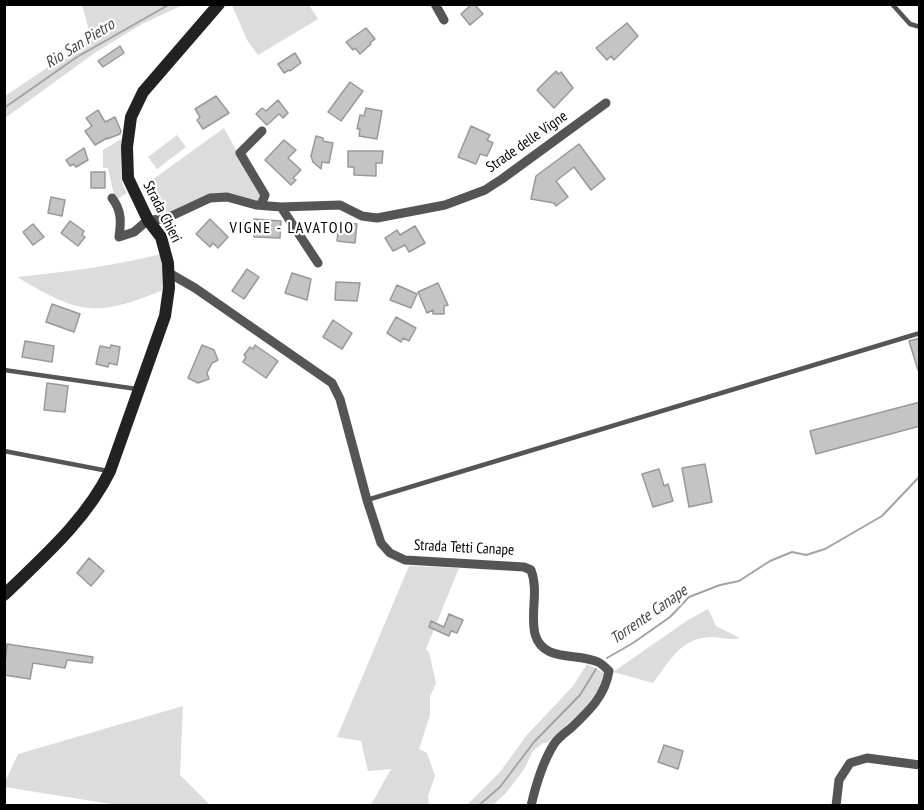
<!DOCTYPE html>
<html>
<head>
<meta charset="utf-8">
<style>
	body { margin:0 }
	#map { position:relative; width:924px; height:810px; overflow:hidden; background:#fff; font-family:"PT Sans Narrow",sans-serif }
	canvas { display:block }
	.frame { position:absolute; inset:0; border:6px solid #000; pointer-events:none }
</style>
</head>
<body>
<div id="map">
<canvas width="924" height="810"></canvas>
<div class="frame"></div>
</div>
<script>
const g = document.querySelector('canvas').getContext('2d');
g.lineJoin = 'round';
function fill(path, color) { g.fillStyle = color; g.fill(path, 'evenodd'); }
function trace(path, color, width, dash) { g.strokeStyle = color; g.lineWidth = width; g.lineCap = dash ? 'butt' : 'round'; g.setLineDash(dash || []); g.stroke(path); }
function write(font, color, halo, rows, align = 'center') {
  g.font = font + ' "PT Sans Narrow",sans-serif'; g.lineWidth = 4.5; g.setLineDash([]); g.textBaseline = 'middle'; g.strokeStyle = halo; g.fillStyle = color; for (const [text, x, y, turn = 0] of rows) {
    g.save(); g.translate(x, y); g.rotate((+turn || 0) * Math.PI / 180); g.textAlign = isNaN(turn) ? turn : align; if (halo) g.strokeText(text, 0, 0); g.fillText(text, 0, 0); g.restore();
  }
}
fill(new Path2D(`
	M82,5h101l-41,19 -46,28 -91,66v-22l86,-58z
	M232,5h77l9,14 -60,36 -11,-15z
	M224,128l37,68 -3,5 -33,-7 -62,22 -14,-20 -8,-8z
	M177,135l9,12 -29,22 -9,-12z
	M123,138c-1,17 -6,40 4,55l-12,7 -7,-32h-5v-18z
	M161,254l3,17 -1,19c-68,28 -84,24 -146,-13 48,-5 96,-11 144,-23z
	M409,566l50,2 -33,81 3,3 7,31 -6,14v18l-11,34 8,4 8,23 -7,20 1,9h-58l20,-36 -23,2 -7,-30 -24,-4z
	M708,609l8,17 24,12c-10,3 -19,-1 -29,-1 -31,1 -41,24 -58,46l-40,-11 75,-52z
	M587,664l17,9 -6,17 -13,18 -38,35h-4l-10,8 -10,20 -18,23 -12,11 -27,1 34,-34 26,-36 47,-50z
	M183,706l-3,69 30,30h-93l-112,-18v-5l13,-28z`), '#dcdcdc');
trace(new Path2D(`
	M4,108l73,-51 93,-53
	M607,658l26,-15 37,-26 19,-20 31,-12 19,-4 31,-20 22,-9 14,3 19,-6 57,-33 38,-40
	M478,806l22,-19 34,-45 46,-47 16,-26`), '#a3a3a3', 2);
const building = new Path2D(`
	M472,4h2l9,10 -13,11 -9,-11z
	M627,23l11,13 -24,24 -3,-4 -4,4 -11,-12z
	M366,28l9,11 -5,4 1,1 -11,10 -5,-6 -2,2 -7,-8z
	M120,46l4,7 -21,14 -5,-6z
	M295,53l6,10 -11,8 -1,-1 -5,3 -6,-9z
	M556,71l2,3 3,-2 12,16 -19,20 -17,-18z
	M350,82l13,9 -22,30 -13,-9z
	M216,96l13,17 -26,16 -6,-9 3,-3 -5,-8z
	M278,100l10,13 -5,5 -4,-4 -12,11 -11,-11 6,-6 4,3z
	M366,108l16,3 -5,28 -18,-3 1,-7h-3l3,-14 4,1z
	M98,110l7,12 10,-5 6,14 -1,3 -13,5v-1l-12,7 -10,-14 7,-5 -6,-8z
	M471,126l19,9 -3,5 6,3 -6,13 -7,-2 -4,10 -18,-7z
	M316,136l7,2v3l10,2 -4,20 -7,-1 -1,7 -8,-7 -2,-6z
	M284,140l12,10 -8,8 13,12 -8,8 3,2 -5,5 -26,-25z
	M579,144l26,35 -14,11 -17,-23 -18,14 12,16 -12,9 -2,-3 -23,-4 5,-23z
	M84,148l4,12 -12,7 -2,-3 -4,2 -4,-6z
	M348,151h35l-1,12h-6v13l-22,-1v-8h-6z
	M91,172h14v16h-14z
	M51,197l14,3 -3,16 -14,-3z
	M210,219l18,18 -10,11 -5,-5 -3,4 -14,-13z
	M254,219l27,2 -1,17 -26,-1z
	M70,221l14,10 -2,4 3,2 -7,9 -17,-13z
	M339,222l18,2 -2,19 -18,-2z
	M33,224l11,13 -11,8 -10,-13z
	M415,226l10,17 -16,9 -4,-7 -12,6 -8,-13 12,-8 3,5z
	M247,269l12,8 -15,22 -12,-8z
	M292,273l19,6 -4,21 -22,-7z
	M336,282l24,1 -3,18 -22,-1z
	M438,283l10,22 -4,1v8h-11v-4l-6,3 -9,-21z
	M397,285l20,9 -6,14 -21,-8z
	M52,304l28,10 -6,18 -28,-10z
	M396,317l20,11 -7,13 -6,-3 -2,4 -14,-9z
	M333,320l19,13 -10,16 -19,-12z
	M920,338v32h-2l-9,-29z
	M25,341l29,5 -2,16 -30,-5z
	M111,345l9,2 -3,18 -8,-2 -1,4 -12,-3 4,-18 10,2z
	M202,345l12,5 4,10 -6,3 -5,10 2,6 -11,4 -10,-5z
	M255,345l23,16 -12,17 -23,-16 3,-5 -2,-2 6,-8 3,2z
	M47,383l21,3 -3,26 -21,-2z
	M920,402v24l-104,28 -6,-23z
	M705,464l7,38 -23,5 -7,-39z
	M659,469l5,17 4,-2 5,17 -20,6 -11,-33z
	M89,558l15,13 -13,15 -14,-13z
	M449,614l14,6 -6,13 -6,-2 -2,5 -20,-9 2,-6 13,6z
	M7,644l86,13 -1,6 -25,-3 -2,8 -32,-5 -3,16 -26,-4z
	M664,745l19,6 -5,18 -20,-7z`);
fill(building, '#c4c4c4');
trace(building, '#999', 1.5);
trace(new Path2D(`
	M892,4l18,20 10,3
	M4,370l133,19
	M4,451l104,20
	M367,500l553,-167`), '#555', 4.5);
trace(new Path2D(`
	M435,4l9,16
	M112,198c10,13 9,24 7,39l15,-5 14,-12 17,-1 45,-21 17,-1 29,8 25,2 59,-2 22,11 15,2 68,-13 40,-15 17,-11 104,-76
	M261,205l4,-10 -25,-42 22,-22
	M281,207l37,56
	M169,273l26,15 137,95 8,16 27,101 14,43 9,10 15,7 119,7 7,3c8,21 -1,43 4,64 8,29 42,18 63,28 4,2 8,6 11,9 -4,25 -20,40 -38,57 -6,5 -13,10 -17,16 -12,19 -18,40 -23,62
	M836,806l3,-26 11,-17 17,-5 53,7`), '#555', 9);
trace(new Path2D(`
	M4,595c39,-38 82,-75 106,-124l55,-155 4,-28 -1,-25 -7,-26 -13,-17 -20,-42 -1,-31 4,-30 12,-25 76,-88`), '#222', 12);
write('15px', '#000', '#fff', [
	["Strade delle Vigne",527,142,-35],
	["Strada Chieri",162,212,63],
	["Strada Tetti Canape",464,548,3]
]);
write('italic 16px', '#444', '#fff', [
	["Rio San Pietro",80,44,-32],
	["Torrente Canape",649,615,-35]
]);
g.letterSpacing = '1.5px';
write('16px', '#000', '#fff', [
	["VIGNE - LAVATOIO",292,228]
]);
g.letterSpacing = '0px';
</script>
</body>
</html>
